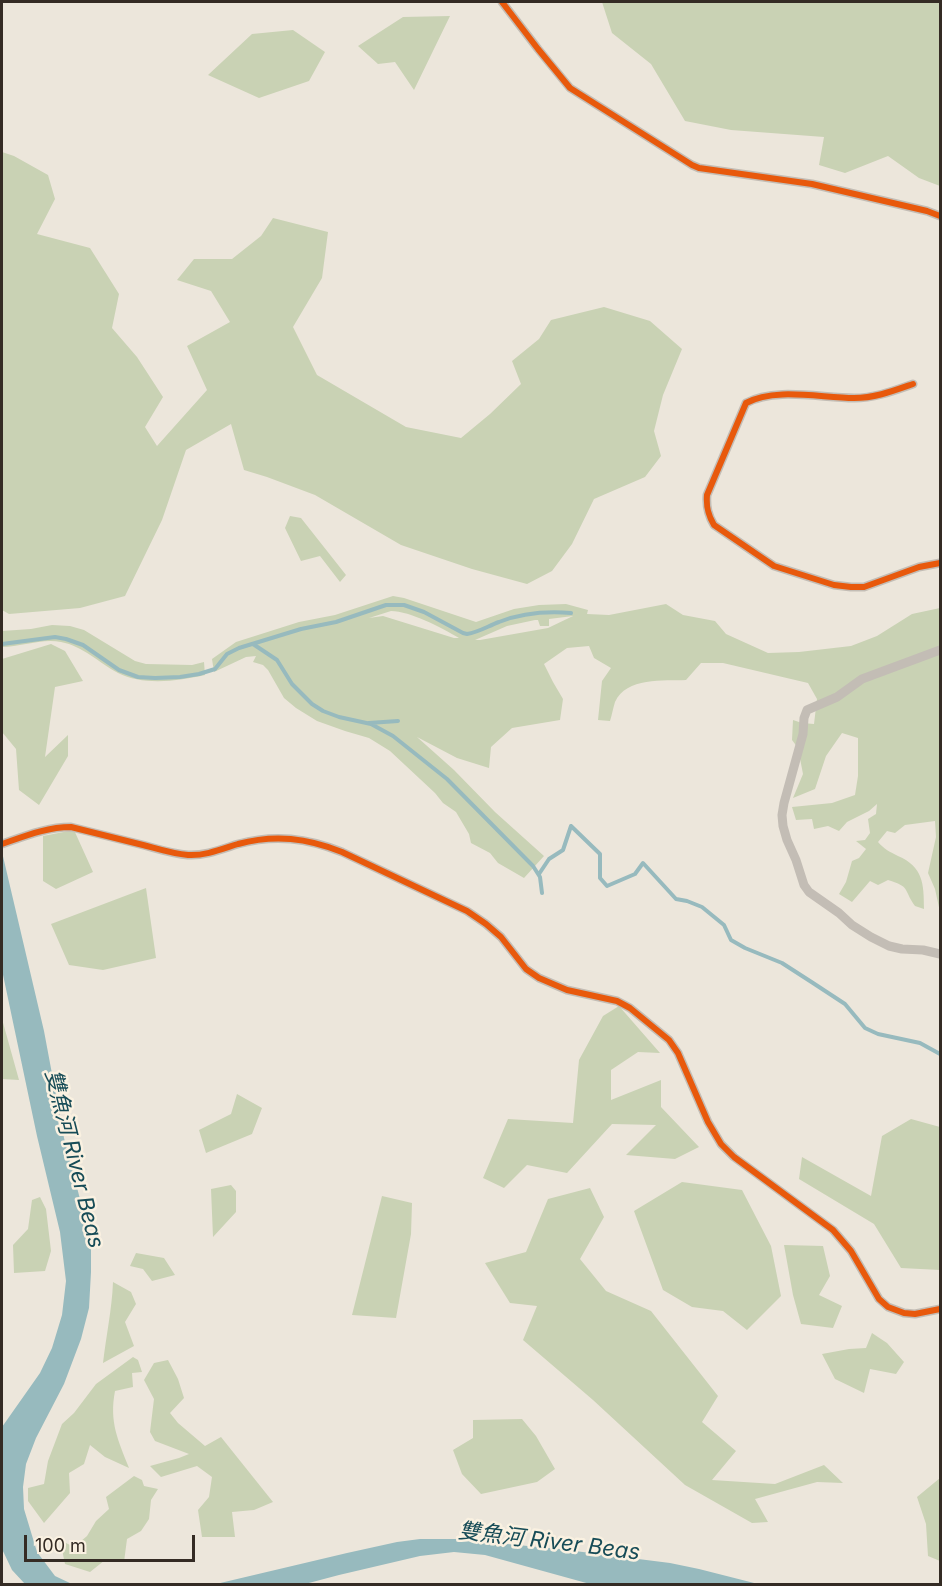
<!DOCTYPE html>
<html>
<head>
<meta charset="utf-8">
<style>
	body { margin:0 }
	#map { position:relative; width:942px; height:1586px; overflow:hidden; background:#ece6db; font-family:Inter,sans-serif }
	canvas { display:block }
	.frame { position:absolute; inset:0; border:3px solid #342b24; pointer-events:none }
	.scale { position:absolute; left:24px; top:1535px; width:171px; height:27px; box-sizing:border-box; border:3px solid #342b24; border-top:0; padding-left:8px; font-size:18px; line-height:21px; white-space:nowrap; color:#342b24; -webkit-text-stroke:4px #faf1e1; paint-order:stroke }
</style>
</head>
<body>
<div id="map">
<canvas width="942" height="1586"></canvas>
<div class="frame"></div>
<div class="scale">100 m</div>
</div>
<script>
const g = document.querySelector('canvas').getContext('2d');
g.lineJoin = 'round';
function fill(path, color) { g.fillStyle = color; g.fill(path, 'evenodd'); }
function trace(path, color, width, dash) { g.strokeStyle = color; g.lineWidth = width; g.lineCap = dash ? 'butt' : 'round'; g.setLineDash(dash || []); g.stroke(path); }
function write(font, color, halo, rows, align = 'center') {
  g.font = font + ' Inter,"Noto Sans TC",sans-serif'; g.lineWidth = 5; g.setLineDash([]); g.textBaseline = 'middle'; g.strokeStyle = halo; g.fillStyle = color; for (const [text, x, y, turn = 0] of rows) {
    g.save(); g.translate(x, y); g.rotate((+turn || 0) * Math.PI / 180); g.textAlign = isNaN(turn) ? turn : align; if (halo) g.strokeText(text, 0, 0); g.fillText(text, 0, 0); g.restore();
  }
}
fill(new Path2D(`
	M602,2h338v184l-21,-8 -31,-22 -43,17 -26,-8 5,-28 -93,-7 -46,-9 -34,-57 -39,-31z
	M450,16l-36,74 -19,-28 -17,2 -20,-18 45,-29z
	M293,30l32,22 -16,29 -50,17 -51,-23 44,-41z
	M2,152l12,4 34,19 7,24 -18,35 53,14 29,46 -7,34 25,29 26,40 -18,30 12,19 50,-56 -20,-44 43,-24 -19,-31 -34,-11 17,-21h38l29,-23 12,-18 55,14 -6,46 -29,49 24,48 89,52 55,11 29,-24 31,-30 -9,-23 27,-22 12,-19 53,-13 46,14 32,28 -19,46 -9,36 7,25 -16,21 -51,22 -22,45 -20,27 -25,13 -55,-15 -71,-24 -86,-50 -48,-18 -23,-7 -13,-46 -45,26 -24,70 -37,76 -45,12 -71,6 -7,-4z
	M290,516l11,2 45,57 -6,7 -20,-26 -19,5 -16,-33z
	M393,596l11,2 72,24 38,-13 25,-4 27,-1 22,6 -1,4 22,1 57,-11 17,11 32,6 11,13 42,19 31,-1 52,-6 26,-10 35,-22 28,-6v304l-5,-23 -7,-16 8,-36 -1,-16 -30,4 -10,8 -8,-2 -9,11c6,7 12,10 20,14 25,11 26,27 26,53l-9,-3c-12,-17 -4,-19 -27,-26l-10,5 -8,-4 -18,21 -13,-8 7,-12 6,-21 7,-3 7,-9 -10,-8 9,-1 5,-7 -2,-14 8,-5 1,-10 -8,7 -22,11 -8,9 -11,-5 -14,3 -2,-10 -16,1 -4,-13 40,-4 23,-8 3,-19v-38l-16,-5 -16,23 -11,33 -22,9 10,-24 -5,-26 -6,-8 1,-20 9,3 12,1 3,-25 -9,-16 -85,-20h-22l-15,17c-22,1 -60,-3 -71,22 -2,6 -3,13 -5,19l-12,-1 4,-39 9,-13 -17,-10 -5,-12 -22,2 -23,16 9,18 10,17 -3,21 -48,8 -21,19 -2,21 -32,-10 -40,-21 37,33 41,42 49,44 -20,22 -26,-15 -8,-10 -19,-10 -2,-9 -13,-22 -13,-9 -8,-10 -45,-42 -21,-13 -24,-7 -28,-10 -21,-13 -12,-10 -16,-28 -5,-5 -10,-3 3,-6 -10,1 -32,15 -2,-13 24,-17 63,-20 36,-7zM391,611c19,0 51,17 68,27h-5l-71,-22 -14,2zM573,616l-25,12 -68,12h-5l32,-14 28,-6h3l2,6h9v-7z
	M52,625l18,1 14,4 51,31 11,3 46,1 12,-3 1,13c-26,6 -62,11 -87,-2 -19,-10 -35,-27 -57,-31 -19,-4 -40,5 -59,5v-16l29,-2z
	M51,644l14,7 18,30 -28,6 -10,70 23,-22v21l-29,49 -20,-15 -3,-41 -14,-17v-73z
	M74,830l19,42 -37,17 -13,-8v-45z
	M146,888l10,70 -53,12 -34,-5 -18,-41z
	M619,1006l41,47 -22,-1 -27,18v30l50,-20v27l38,40 -24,12 -49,-4 30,-30 -44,-1 -45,49 -40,-8 -23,23 -21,-10 25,-59 65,4 6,-63 24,-44z
	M2,1019l17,61 -17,-1z
	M237,1094l25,14 -10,26 -46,19 -7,-23 32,-16z
	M911,1119l29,8v143l-39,-2 -27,-44 -75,-45 3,-22 69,39 11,-60z
	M682,1182l60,8 29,56 10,50 -34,34 -24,-19 -31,-4 -29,-17 -29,-79z
	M231,1185l5,6v21l-23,25 -2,-48z
	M590,1188l14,29 -24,42 26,32 45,20 67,85 -16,26 34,29 -24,29 63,4 49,-19 19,18 -26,-1 -62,17 13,23 -16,1 -67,-38 -92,-85 -70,-60 14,-34 -27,-3 -25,-40 41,-11 22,-53z
	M382,1196l30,7 -1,31 -15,84 -44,-3z
	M40,1197l6,12 5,42 -6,20 -31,2 -1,-28 15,-16 4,-29z
	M784,1245l39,1 7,30 -11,19 23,11 -9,22 -32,-4 -8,-29z
	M136,1253l28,5 11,17 -23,6 -9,-12 -13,-3z
	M113,1282l18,10 5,12 -11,18 9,24 -31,17c3,-27 9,-54 10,-81z
	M872,1333l15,10 17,19 -8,12 -26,-5 -6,24 -29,-14 -13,-25 27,-5 17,-1z
	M133,1357l5,3 4,12 -10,1 1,14 -18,4c-6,31 3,49 14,77l-24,-11 -15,-12 -6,19 -15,9 1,20 -26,30 -16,-22v-13l16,-4 4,-23 14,-37 12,-11 22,-29z
	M168,1360l10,19 6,19 -14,15 8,10 27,23 16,-9 52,65 -19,8 -22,2 3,25h-33l-4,-27 11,-13 3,-20 -15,-11 -36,11 -11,-11 29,-8 10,-4 -34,-13 -5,-9 4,-33 -10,-19 10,-17z
	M522,1419l14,17 19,33 -18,13 -56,12 -19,-20 -9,-24 20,-12v-18z
	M134,1476l8,4 2,6 14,3 -7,11 -2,19 -8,12 -14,8 -3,23 -19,-2 -15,12 -25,-8 -5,-24 14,7 13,-11 9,-15 13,-12 -3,-12z
	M940,1478v83l-12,-5 -2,-32 -9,-27z`), '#c9d2b4');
fill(new Path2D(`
	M2,852l42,179 20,107 27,103v31l-2,36 -8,31 -17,45 -28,54 -10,26 -3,23 1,22 13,43 18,24 17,8h-47l-13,-14 -10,-21v-122l38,-54 12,-25 10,-33 4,-34 -6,-49 -23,-96 -35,-166z
	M420,1539h35l104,10 111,14 29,6 59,15h-168l-105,-29 -31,-3 -34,4 -81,19 -34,9h-89l131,-31 50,-11z`), '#97babe');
trace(new Path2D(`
	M2,644l53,-7 11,2 17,6 36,25 19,7 17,1 25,-1 19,-3 16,-5 12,-15 12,-6 62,-19 35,-7 50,-17h18l20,7 39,21 4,1c12,-2 21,-8 32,-12 23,-9 47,-11 72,-9
	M253,644l24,16 15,24 20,20 11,7 16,6 32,7 22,12 54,43 86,87 7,11 2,16
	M369,723l29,-2
	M539,874l10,-15 14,-9 8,-24 29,28v24l7,8 28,-12 8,-11 33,36 11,2 15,6 22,18 7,15 14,8 37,15 31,20 32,21 20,24 13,6 42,9 20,11`), '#97babe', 4);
trace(new Path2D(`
	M502,2l36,47 32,39 122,77 7,3 113,16 115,27 13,5
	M913,384c-20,7 -38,14 -59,14 -33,0 -79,-11 -108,5l-39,92c-1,12 1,20 7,30l60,41 60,19 17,2h13l55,-20 21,-4
	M940,650l-78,29 -25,18 -30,13 -3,8 -1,16 -19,69 -2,12 1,11 4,14 9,20 8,25 5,7 30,21 13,12 19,12 18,9 13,3 21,1 17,4
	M2,844c23,-8 45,-17 69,-17 24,6 48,12 72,18 15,4 30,9 45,10 17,1 34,-6 50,-11 37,-10 69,-6 104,8l125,59 19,13 15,13 25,32 13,9 28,12 50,11 13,7 39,32 9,13 30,69 13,22 13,13 99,73 18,21 28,48 9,8 16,6 11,1 25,-5`), '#c3bdb5', 9);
trace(new Path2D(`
	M502,2l36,47 32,39 122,77 7,3 113,16 115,27 13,5
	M913,384c-20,7 -38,14 -59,14 -33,0 -79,-11 -108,5l-39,92c-1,12 1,20 7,30l60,41 60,19 17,2h13l55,-20 21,-4
	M2,844c23,-8 45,-17 69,-17 24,6 48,12 72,18 15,4 30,9 45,10 17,1 34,-6 50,-11 37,-10 69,-6 104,8l125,59 19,13 15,13 25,32 13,9 28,12 50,11 13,7 39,32 9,13 30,69 13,22 13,13 99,73 18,21 28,48 9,8 16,6 11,1 25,-5`), '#e8590c', 6);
write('italic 22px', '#174c57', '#faf1e1', [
	["雙魚河 River Beas",74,1159,76],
	["雙魚河 River Beas",549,1542,7]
]);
</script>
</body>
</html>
